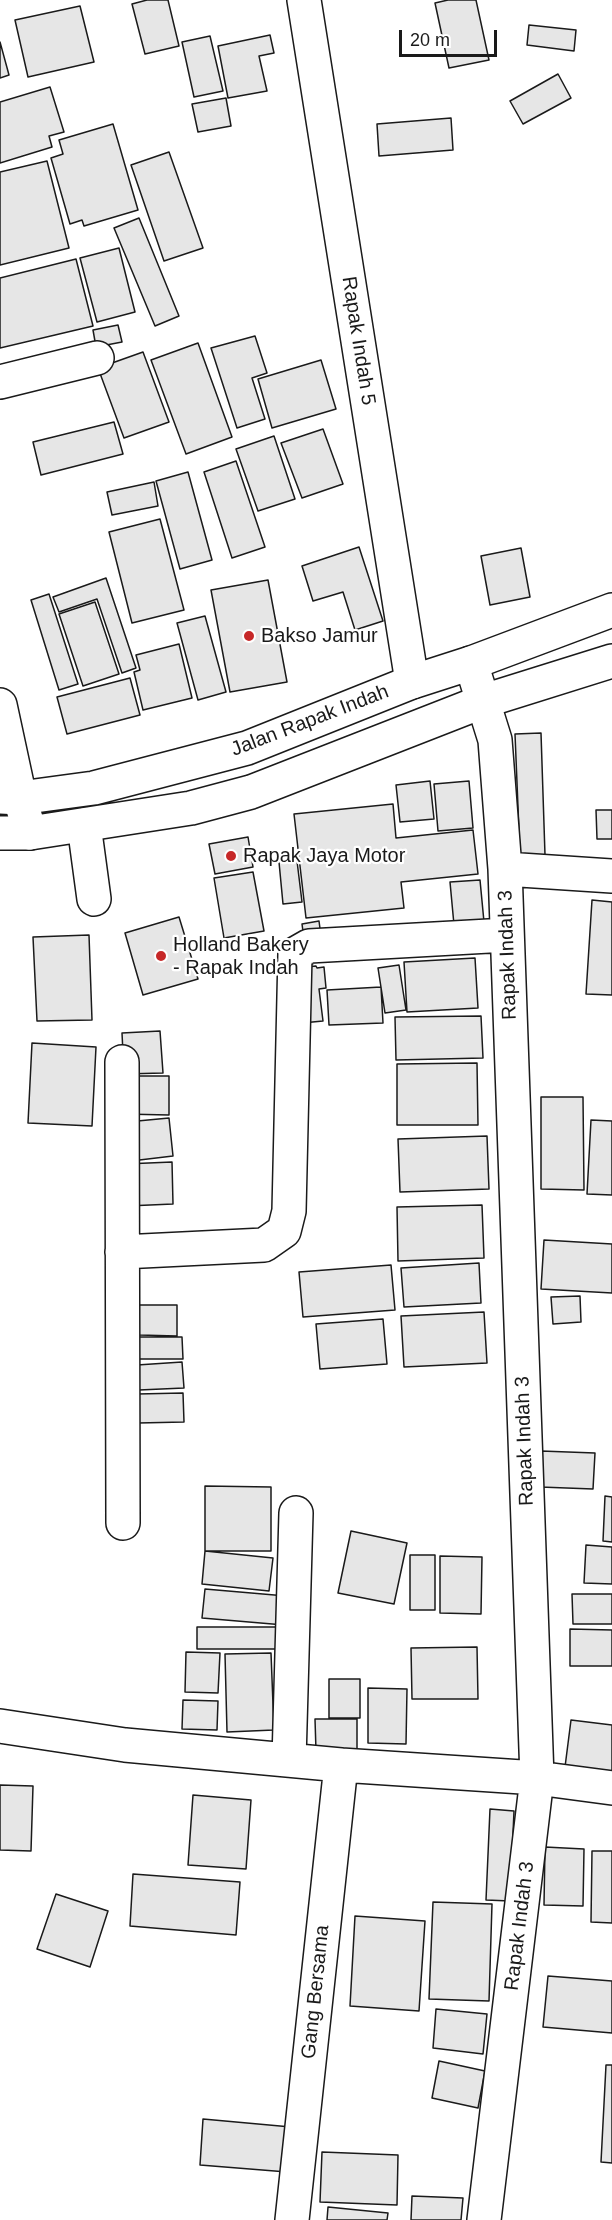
<!DOCTYPE html>
<html>
<head>
<meta charset="utf-8">
<style>
	body { margin:0 }
	#map { position:relative; width:612px; height:2220px; overflow:hidden; background:#fff; font-family:Arial,sans-serif }
	canvas { display:block }
	.scale { position:absolute; left:399px; top:30px; width:98px; height:27px; box-sizing:border-box; border:3px solid #1a1a1a; border-top:0; padding-left:8px; font-size:18px; line-height:21px; white-space:nowrap; color:#1a1a1a; -webkit-text-stroke:4px #fff; paint-order:stroke }
</style>
</head>
<body>
<div id="map">
<canvas width="612" height="2220"></canvas>
<div class="scale">20 m</div>
</div>
<script>
const g = document.querySelector('canvas').getContext('2d');
g.lineJoin = 'round';
function fill(path, color) { g.fillStyle = color; g.fill(path, 'evenodd'); }
function trace(path, color, width, dash) { g.strokeStyle = color; g.lineWidth = width; g.lineCap = dash ? 'butt' : 'round'; g.setLineDash(dash || []); g.stroke(path); }
function write(font, color, halo, rows, align = 'center') {
  g.font = font + ' Arial,sans-serif'; g.lineWidth = 4.5; g.setLineDash([]); g.textBaseline = 'middle'; g.strokeStyle = halo; g.fillStyle = color; for (const [text, x, y, turn = 0] of rows) {
    g.save(); g.translate(x, y); g.rotate((+turn || 0) * Math.PI / 180); g.textAlign = isNaN(turn) ? turn : align; if (halo) g.strokeText(text, 0, 0); g.fillText(text, 0, 0); g.restore();
  }
}
const building = new Path2D(`
	M147,0h21l11,46 -34,8 -13,-50z
	M448,0h28l13,60 -40,8 -14,-65z
	M80,6l14,56 -66,15 -13,-57z
	M529,25l47,5 -2,21 -47,-6z
	M270,35l4,18 -15,3 8,35 -39,7 -10,-52z
	M210,36l13,55 -29,6 -12,-55z
	M0,42l9,33 -9,3z
	M558,74l13,24 -48,26 -13,-23z
	M50,87l14,45 -15,4 3,11 -52,16v-61z
	M226,98l5,28 -33,6 -6,-28z
	M451,118l2,32 -74,6 -2,-32z
	M113,124l25,86 -54,16 -2,-6 -12,4 -19,-66 12,-4 -4,-14z
	M169,152l34,96 -39,13 -33,-96z
	M47,161l22,87 -69,17v-93z
	M139,218l40,98 -24,10 -41,-98z
	M119,248l16,64 -38,10 -17,-64z
	M76,259l17,67 -93,22v-70z
	M118,325l4,17 -26,5 -3,-17z
	M255,336l12,37 -15,5 13,41 -28,9 -26,-80z
	M198,343l34,94 -46,17 -35,-94z
	M143,352l26,70 -45,16 -26,-70z
	M321,360l15,49 -64,19 -14,-49z
	M114,422l9,32 -82,21 -8,-33z
	M323,429l20,55 -41,14 -21,-55z
	M274,436l21,63 -37,12 -22,-62z
	M236,461l29,86 -33,11 -28,-86z
	M188,472l24,88 -32,9 -24,-88z
	M154,482l4,24 -46,9 -5,-23z
	M160,519l24,91 -52,13 -23,-91z
	M359,547l24,74 -28,9 -12,-38 -30,9 -11,-35z
	M521,548l9,49 -40,8 -9,-49z
	M106,578l30,90 -14,5 -25,-74 -38,13 -6,-15z
	M268,580l19,102 -57,10 -19,-102z
	M49,594l29,90 -19,6 -28,-90z
	M95,602l24,72 -36,12 -24,-72z
	M205,616l21,76 -28,8 -21,-77z
	M179,644l13,54 -49,12 -9,-38 6,-2 -4,-15z
	M130,678l10,37 -73,19 -10,-37z
	M541,733l4,122 -25,1 -5,-122z
	M430,781l4,38 -34,3 -4,-37z
	M469,781l4,47 -35,3 -4,-47z
	M393,804l3,34 77,-8 5,44 -77,8 3,26 -98,10 -12,-104z
	M596,810h16v29h-15z
	M248,837l5,30 -38,7 -6,-30z
	M297,861l5,41 -19,2 -4,-42z
	M253,872l11,59 -40,7 -10,-60z
	M480,880l4,42 -30,3 -4,-43z
	M592,900l20,2v93l-26,-1z
	M179,917l19,62 -55,16 -18,-62z
	M319,921l2,15 -17,3 -2,-15z
	M89,935l3,85 -55,1 -4,-84z
	M475,958l3,50 -71,4 -3,-50z
	M399,965l7,45 -21,3 -7,-45z
	M316,966l1,2 7,-1 2,21 -7,1 4,32 -21,2 -7,-55z
	M381,987l2,36 -54,2 -2,-35z
	M481,1016l2,42 -87,2 -1,-43z
	M160,1031l3,42 -39,1 -2,-41z
	M32,1043l64,4 -4,79 -64,-3z
	M477,1063l1,62h-81v-61z
	M123,1076h46v39l-46,-1z
	M541,1097h42l1,93 -43,-1z
	M169,1118l4,38 -42,5 -4,-39z
	M591,1120l21,1v74l-25,-1z
	M487,1136l2,53 -89,3 -2,-53z
	M172,1162l1,42 -46,2 -2,-42z
	M482,1205l2,53 -86,3 -1,-54z
	M544,1240l68,4v49l-71,-4z
	M479,1263l2,40 -77,4 -3,-39z
	M391,1265l4,45 -92,7 -4,-45z
	M580,1296l1,26 -28,2 -2,-27z
	M139,1305h38v31l-38,-1z
	M484,1312l3,51 -83,4 -3,-51z
	M383,1319l4,45 -67,5 -4,-45z
	M133,1337h49l1,22h-50z
	M182,1362l2,26 -45,2 -2,-25z
	M183,1393l1,29 -46,1 -1,-29z
	M541,1451l54,2 -2,36 -53,-2z
	M205,1486l66,1v64h-66z
	M605,1496l7,1v45l-9,-1z
	M351,1531l56,12 -13,61 -56,-11z
	M586,1545l26,2v37l-28,-1z
	M205,1551l68,7 -4,33 -67,-7z
	M410,1555h25v55h-25z
	M440,1556l42,1 -1,57 -41,-1z
	M205,1589l81,7 -2,29 -82,-7z
	M572,1594h40v30h-39z
	M197,1627h84v22h-84z
	M570,1629l42,1v36h-42z
	M477,1647l1,52h-66l-1,-51z
	M186,1652l34,1 -2,40 -33,-1z
	M271,1653l3,77 -47,2 -2,-78z
	M329,1679h31v39h-31z
	M368,1688l39,1 -1,55 -38,-1z
	M183,1700l35,1 -1,29 -35,-1z
	M315,1719h42v32h-41z
	M571,1720l41,5v48l-47,-6z
	M0,1785l33,1 -2,65 -31,-1z
	M193,1795l58,5 -5,69 -58,-4z
	M490,1809l24,2 -4,90 -24,-1z
	M545,1847l39,2 -1,57 -39,-1z
	M592,1851h20v72l-21,-1z
	M133,1874l107,8 -4,53 -106,-9z
	M56,1894l52,17 -18,56 -53,-18z
	M433,1902l59,2 -3,97 -60,-2z
	M355,1916l70,5 -6,90 -69,-5z
	M548,1976l64,5v52l-69,-6z
	M436,2009l51,5 -4,40 -50,-6z
	M439,2061l46,10 -7,37 -46,-10z
	M606,2065h6v98l-11,-1z
	M203,2119l88,8 -4,45 -87,-7z
	M322,2152l76,3 -1,50 -77,-3z
	M412,2196l51,2 -2,22h-50z
	M328,2207l60,6 -1,7h-60z`);
fill(building, '#e6e6e6');
trace(building, '#1a1a1a', 1.5);
const minor = new Path2D(`
	M304,0l108,682
	M0,382l97,-24
	M471,663l24,77 10,129 32,909 -53,442
	M0,705l20,93 10,35
	M84,825l10,74
	M505,869l107,7
	M122,1062l1,461
	M122,1252l142,-7 20,-14 5,-20 6,-257 14,-8 198,-11
	M0,1726l125,19 216,20 196,13 75,10
	M289,1760l7,-247
	M292,2220l49,-455`);
const major = new Path2D(`
	M0,797l20,1 74,-10 153,-40 165,-66 59,-19 141,-53
	M0,833h30l161,-25 60,-16 233,-91 128,-40`);
trace(minor, '#1a1a1a', 36);
trace(major, '#1a1a1a', 36);
trace(minor, '#fff', 33);
trace(major, '#fff', 33);
for (const [x, y, r, color] of [
	[249,636,6,"#c62828"],
	[231,856,6,"#c62828"],
	[161,956,6,"#c62828"]
]) { const dot = new Path2D(); dot.arc(x, y, r, 0, 2 * Math.PI); g.fillStyle = color; g.fill(dot); trace(dot, '#fff', 2); }
write('20px', '#1a1a1a', '#fff', [
	["Rapak Indah 5",358,341,81],
	["Jalan Rapak Indah",310,721,-21],
	["Rapak Indah 3",508,955,-92],
	["Rapak Indah 3",525,1441,-92],
	["Rapak Indah 3",520,1926,-83],
	["Gang Bersama",316,1992,-84]
]);
write('20px', '#1a1a1a', '#fff', [
	["Bakso Jamur",261,636],
	["Rapak Jaya Motor",243,856],
	["Holland Bakery",173,945],
	["- Rapak Indah",173,968]
], 'left');
</script>
</body>
</html>
